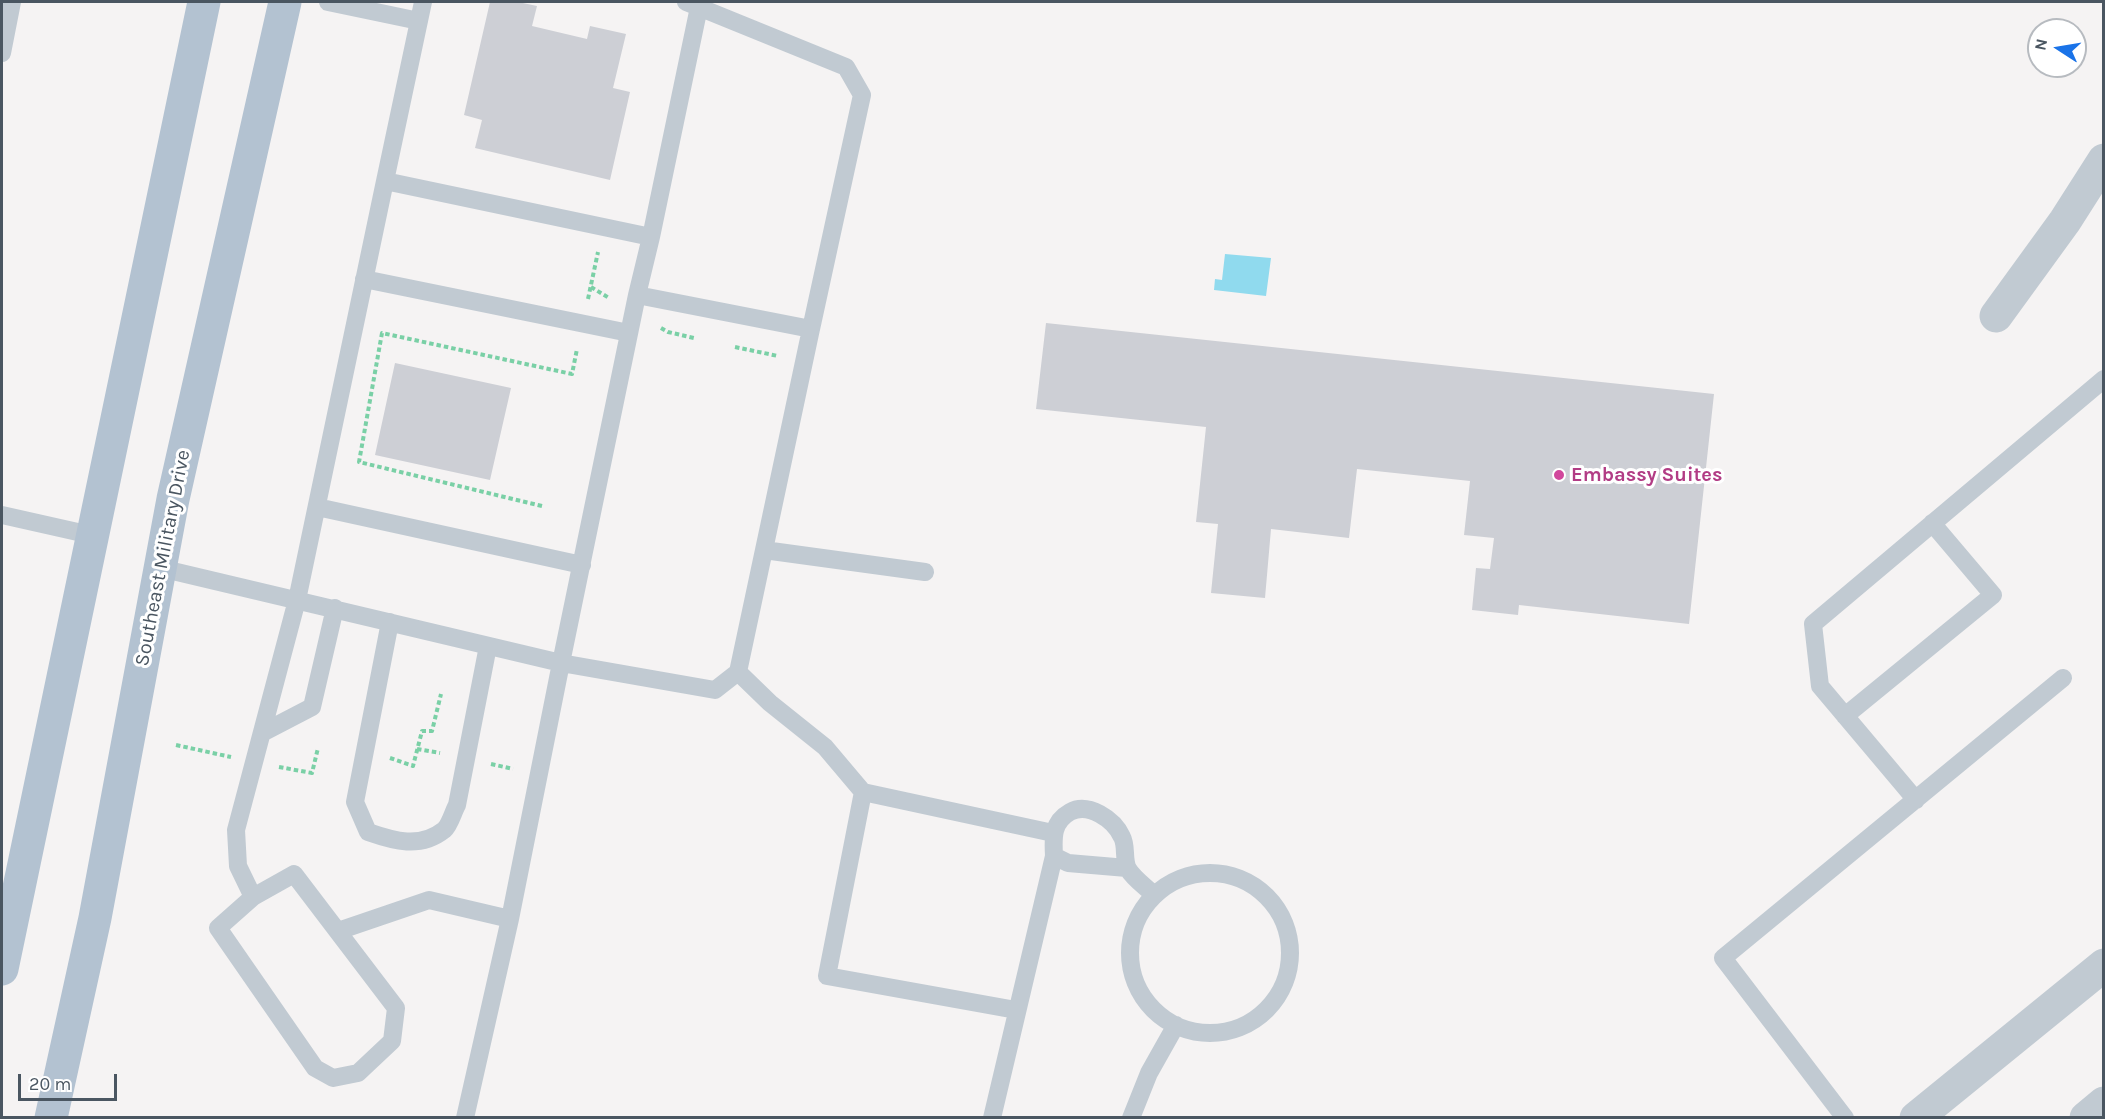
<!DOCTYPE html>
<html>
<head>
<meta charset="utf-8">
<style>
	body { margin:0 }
	#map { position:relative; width:2105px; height:1119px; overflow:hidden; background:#f5f3f3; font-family:Karla,sans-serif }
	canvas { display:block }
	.frame { position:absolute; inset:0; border:3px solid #4a5661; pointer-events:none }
	.north { position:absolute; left:2027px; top:18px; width:60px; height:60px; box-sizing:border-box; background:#fff; border:2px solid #b7bbc0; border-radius:50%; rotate:282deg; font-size:16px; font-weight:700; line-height:24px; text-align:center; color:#4a5661 }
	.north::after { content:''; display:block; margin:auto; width:21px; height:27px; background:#1a73e8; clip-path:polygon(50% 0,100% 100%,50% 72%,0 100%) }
	.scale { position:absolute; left:18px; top:1074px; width:99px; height:27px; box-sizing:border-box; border:3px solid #4a5661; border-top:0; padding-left:8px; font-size:18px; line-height:21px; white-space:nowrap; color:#4a5661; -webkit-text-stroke:4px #fff; paint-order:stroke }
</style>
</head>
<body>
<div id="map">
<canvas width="2105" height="1119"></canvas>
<div class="frame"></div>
<div class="north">N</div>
<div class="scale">20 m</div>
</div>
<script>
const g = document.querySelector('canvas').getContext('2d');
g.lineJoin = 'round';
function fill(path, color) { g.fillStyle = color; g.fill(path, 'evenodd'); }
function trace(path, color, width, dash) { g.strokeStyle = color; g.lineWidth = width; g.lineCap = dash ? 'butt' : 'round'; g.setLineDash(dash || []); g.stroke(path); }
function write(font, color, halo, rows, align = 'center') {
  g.font = font + ' Karla,sans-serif'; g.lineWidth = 6; g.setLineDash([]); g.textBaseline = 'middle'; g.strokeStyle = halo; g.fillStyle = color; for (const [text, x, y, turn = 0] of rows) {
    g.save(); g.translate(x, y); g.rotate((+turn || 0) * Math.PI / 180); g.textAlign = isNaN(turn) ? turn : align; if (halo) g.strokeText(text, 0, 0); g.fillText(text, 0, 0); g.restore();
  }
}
fill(new Path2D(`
	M1225,254l46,4 -5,38 -52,-6 1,-11 7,1z`), '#90daee');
fill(new Path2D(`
	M490,2h28l19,4 -5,20 55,13 3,-13 36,8 -13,54 17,4 -20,88 -135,-32 7,-28 -18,-5z
	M1046,323l668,71 -25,230 -170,-19 -1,10 -46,-5 4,-42 14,1 4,-31 -30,-3 6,-54 -113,-12 -8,69 -78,-9 -6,69 -54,-5 7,-69 -22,-2 10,-95 -170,-18z
	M395,363l116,25 -21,92 -115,-25z`), '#cdcfd5');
trace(new Path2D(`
	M591,287l18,11
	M588,299l10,-47
	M661,328l7,4 26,6
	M735,347l43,9
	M542,506l-183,-44 23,-129 190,41 5,-25
	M176,745l55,12
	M417,749l23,4
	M390,758l23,8 9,-35h10l9,-37
	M491,764l22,5
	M279,767l33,6 6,-25`), '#7ad0a6', 4, [4.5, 3]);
trace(new Path2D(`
	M328,2l91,19
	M423,2l-38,179 266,56 -14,58 174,34 51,-234 -16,-28 -160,-65
	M2,53l10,-51
	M651,237l48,-230
	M364,279l265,54
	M317,507l265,58
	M2,515l89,20
	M764,550l161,22
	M160,568l401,95 76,-368
	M390,622l-35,180 13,30c26,9 52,17 76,-2 6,-5 9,-18 13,-25l31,-159
	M738,672l32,31 55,44 38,45
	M1845,716l148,-121 -61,-72
	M262,733l50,-26 23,-99
	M1916,800l-96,-114 -7,-62 291,-245
	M1054,856l14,7 59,5
	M1130 953a80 80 0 1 1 160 0a80 80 0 1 1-160 0Z
	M294,874l102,134 -4,33 -34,32 -25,5 -18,-10 -97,-140 35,-31z
	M253,897l-15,-31 -2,-36 61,-230 88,-419
	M338,931l91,-31 81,19
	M1016,1010l-189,-34 36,-184 190,41
	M465,1118l45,-199 51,-256 154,27 23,-18 73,-343
	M992,1118l62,-262c-1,-18 -2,-34 16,-44 18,-10 44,7 52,25 5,9 1,23 6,32 6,10 18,18 26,26
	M1131,1118l18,-45 27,-48
	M1845,1118l-122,-160 340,-280`), '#c1cad2', 18);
trace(new Path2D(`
	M1996,316l69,-95 39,-61`), '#c1cad2', 33);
trace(new Path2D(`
	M1916,1118l188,-153
	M2086,1118l18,-15`), '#c1cad2', 33);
trace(new Path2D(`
	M2,969l202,-967
	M51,1118l44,-200 78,-419 112,-497`), '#b3c2d1', 33);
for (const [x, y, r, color] of [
	[1559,475,6,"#d1479c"]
]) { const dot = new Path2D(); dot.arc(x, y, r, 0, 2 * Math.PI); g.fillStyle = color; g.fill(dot); trace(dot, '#fff', 2); }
write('bold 20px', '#b23c85', '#fff', [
	["Embassy Suites",1571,475]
], 'left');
write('20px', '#4a5661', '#fff', [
	["Southeast Military Drive",163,558,-79]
]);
</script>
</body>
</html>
